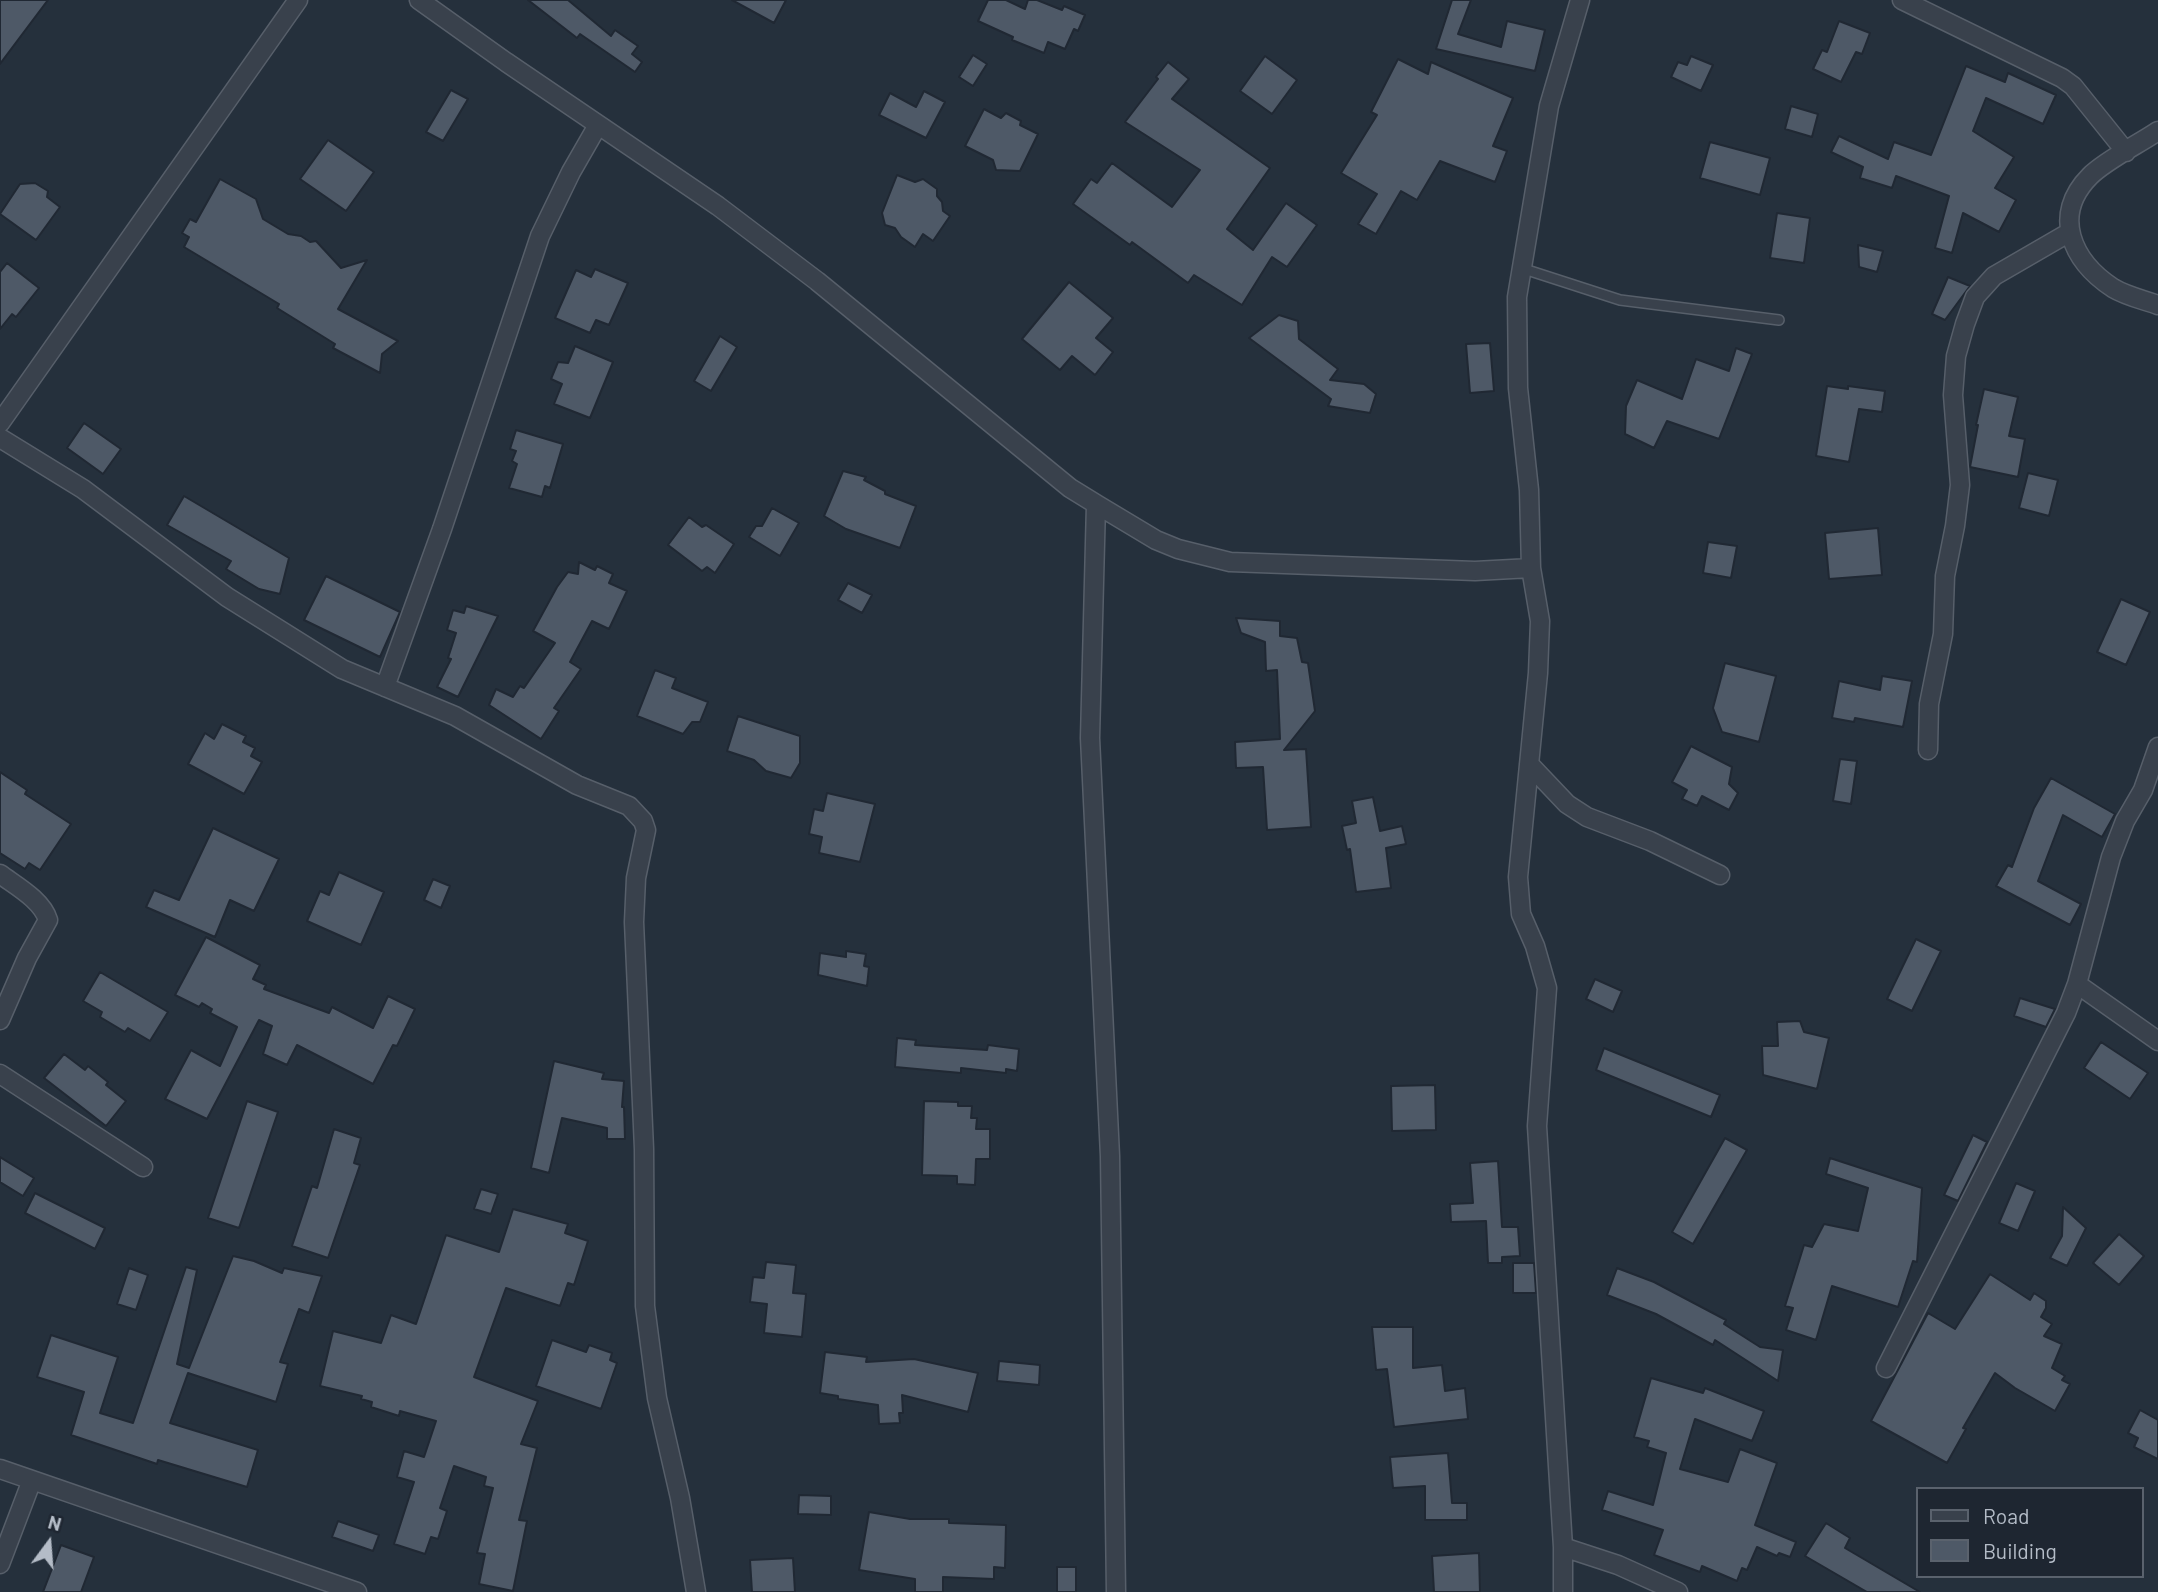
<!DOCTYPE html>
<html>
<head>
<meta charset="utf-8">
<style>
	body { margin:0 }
	#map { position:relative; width:2158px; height:1592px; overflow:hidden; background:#25303c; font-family:Barlow,sans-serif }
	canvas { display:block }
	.legend { position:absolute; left:1916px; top:1487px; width:228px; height:91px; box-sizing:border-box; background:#1e2631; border:2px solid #5a626d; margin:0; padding:9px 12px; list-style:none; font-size:21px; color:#b4bcc7 }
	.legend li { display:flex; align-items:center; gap:14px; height:35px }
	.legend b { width:35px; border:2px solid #5a626d }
	.north { position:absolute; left:14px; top:1508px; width:70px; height:70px; -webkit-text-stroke:5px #1e2631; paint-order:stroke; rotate:16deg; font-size:19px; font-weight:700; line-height:28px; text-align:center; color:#b4bcc7 }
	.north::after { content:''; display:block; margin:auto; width:24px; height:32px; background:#b4bcc7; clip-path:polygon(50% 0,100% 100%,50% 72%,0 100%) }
</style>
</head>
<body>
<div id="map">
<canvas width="2158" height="1592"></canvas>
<ul class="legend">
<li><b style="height:9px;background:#39414c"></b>Road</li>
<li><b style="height:19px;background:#4e5967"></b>Building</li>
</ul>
<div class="north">N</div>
</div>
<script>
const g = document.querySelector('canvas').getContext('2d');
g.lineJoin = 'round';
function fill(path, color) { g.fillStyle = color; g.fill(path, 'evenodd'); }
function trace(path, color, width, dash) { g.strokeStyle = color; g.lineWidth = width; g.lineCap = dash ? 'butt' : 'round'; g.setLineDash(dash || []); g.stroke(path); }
const building = new Path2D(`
	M0,0h48l-48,64z
	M528,0h40l43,36 4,-6 23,16 -6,8 10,8 -7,10 -55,-38 -3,4z
	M732,0h54l-12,23z
	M988,0h18l19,9 3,-9h9l25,10 2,-4 21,9 -7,16 -4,-2 -9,20 -17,-7 -4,11 -32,-13 1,-3 -35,-16z
	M1452,0h19l-13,34 43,13 6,-26 38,9 -10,41 -99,-22z
	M1839,21l31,12 -8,21 -6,-2 -15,30 -28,-13 9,-19 5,2z
	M973,55l14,9 -14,22 -14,-9z
	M1265,56l32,24 -25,34 -32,-23z
	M1691,56l22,9 -12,26 -30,-14 7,-15 9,3z
	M1398,59l30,15 3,-12 82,36 -20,48 14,5 -12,31 -55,-21 -23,39 -16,-9 -25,43 -18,-10 19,-30 -36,-21 36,-58 -6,-3z
	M1168,62l21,17 -17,20 98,69 -43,61 26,21 33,-47 31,22 -30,42 -15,-10 -30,48 -48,-30 -6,8 -56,-41 -2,3 -57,-41 18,-25 6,4 15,-20 60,44 28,-37 -75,-48 33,-43 -2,-2z
	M1966,66l39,16 3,-9 48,22 -13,29 -57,-26 -13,33 41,26 -19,31 21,12 -17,32 -36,-19 -11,40 -17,-5 14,-52 -53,-20 -4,12 -32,-10 3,-11 -32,-15 8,-16 49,23 6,-17 37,13z
	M451,90l17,9 -25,42 -17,-9z
	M924,91l21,11 -19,36 -47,-23 11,-22 26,14z
	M1791,106l27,8 -6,23 -27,-8z
	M984,109l17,9 5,-5 15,8 -1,4 18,9 -18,37 -24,-1 -3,-10 -28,-14z
	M328,140l46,32 -28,39 -46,-32z
	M1710,142l60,16 -10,37 -60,-17z
	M897,175l18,7 8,-3 14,10v7l5,6 1,9 7,5 -17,25 -10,-7 -8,13 -14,-10 -6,-9 -10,-3 -3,-12z
	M220,179l36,20 7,20 25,15 13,2 9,6 6,-1 25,27 26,-8 -29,49 60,32 -16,13 -2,19 -47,-25 2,-4 -58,-36 2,-4 -95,-57 5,-10 -7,-4 8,-14 6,3z
	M35,183l13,8 -1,6 13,10 -24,33 -36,-26 20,-30z
	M1777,213l33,5 -6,45 -34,-5z
	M1858,245l25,6 -6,21 -18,-5z
	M7,263l32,25 -23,29 -4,-3 -12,15v-57z
	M595,269l33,14 -19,42 -13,-5 -6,13 -35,-15 21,-48 15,7z
	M1948,277l22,9 -25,34 -13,-6z
	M1069,282l44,36 -17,20 17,14 -18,23 -23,-19 -12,14 -38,-31z
	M1279,315l19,6 1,18 39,30 -8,11 34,4 12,10 -6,19 -42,-7 3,-7 -82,-61z
	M720,336l17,11 -26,44 -17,-10z
	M1490,343l4,48 -24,2 -4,-49z
	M575,346l38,16 -23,56 -36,-14 8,-20 -11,-5 7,-17 10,1z
	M1736,348l16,6 -33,85 -52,-18 -13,27 -29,-14 1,-28 11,-26 45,19 14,-40 33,12z
	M1827,386l21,3v-3l37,5 -3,21 -23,-3 -10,53 -33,-6z
	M1984,389l34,8 -9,39 16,3 -7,38 -48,-10 8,-42h-2z
	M84,423l37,26 -18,25 -36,-26z
	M516,430l47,14 -13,44 -5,-2 -3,11 -33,-9 8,-24 -5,-3 4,-10 -6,-2z
	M843,471l23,6 -2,3 21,11v3l31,12 -16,42 -54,-19 -22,-13z
	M2028,473l30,7 -9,36 -30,-8z
	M184,496l105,62 -9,36 -21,-5 -33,-20 5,-8 -64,-36z
	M772,508l27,15 -19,33 -31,-19 7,-11h6z
	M689,517l13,10 4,-2 28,19 -19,29 -8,-6 -5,4 -34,-26z
	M1878,528l4,47 -53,4 -4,-46z
	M1708,542l29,4 -6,32 -28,-5z
	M579,562l16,8 2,-4 16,8 -4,9 18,8 -18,38 -17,-8 -22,41 11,7 -27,39 5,3 -18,28 -52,-34 7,-16 17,8 7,-11 4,2 31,-45 -22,-12 24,-44 11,-15 10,2z
	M326,576l74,36 -20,45 -76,-37z
	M848,583l24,12 -10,18 -24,-13z
	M2121,599l29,13 -24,53 -29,-13z
	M466,606l32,10 -40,81 -21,-10 14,-28 -3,-1 8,-25 -9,-3 6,-20 11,3z
	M1236,618l44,3v15l17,2 5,24 6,1 7,48 -31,39 22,-1 5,78 -44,3 -4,-63 -27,1 -1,-26 45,-3 -3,-69 -11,1 -1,-29 -24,-9z
	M1725,663l51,13 -17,66 -37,-10 -9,-24z
	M655,670l21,8 -4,10 36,14 -8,20h-8l-9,12 -46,-18z
	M1882,676l30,5 -9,46 -48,-9 -1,4 -22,-4 7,-37 41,9z
	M738,716l62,20v27l-9,15 -25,-7 -12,-11 -27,-9z
	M222,724l24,12 -3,6 12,6 -4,8 11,6 -18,32 -56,-30 17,-31 9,6z
	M1691,746l41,21 -3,17 9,9 -9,17 -27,-14 -5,10 -15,-7 5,-9 -15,-8z
	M1840,759l17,2 -6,43 -18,-3z
	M0,772l27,18 -2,4 46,30 -31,46 -11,-7 -4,6 -25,-16z
	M2051,778l64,36 -13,23 -39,-22 -25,66 43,23 -11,21 -74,-39 12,-21 4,2 22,-59z
	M827,793l48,11 -15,58 -41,-9 3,-16 -13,-3 5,-25 9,2z
	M1373,797l7,34 22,-5 4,18 -20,4 5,40 -35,4 -6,-43 -3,1 -5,-24 14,-3 -4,-22z
	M213,828l66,31 -25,52 -24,-11 -15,37 -69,-30 8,-17 25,10z
	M339,872l45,20 -23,53 -54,-24 13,-30 9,4z
	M433,879l17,7 -9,22 -17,-8z
	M206,937l54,28 -7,14 13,6 -2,4 65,24 3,-6 41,21 15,-32 27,13 -18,37 -4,-1 -20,39 -76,-39 -10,20 -24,-11 9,-28 -13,-6 -52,99 -42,-20 26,-49 29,16 17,-39 -27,-14 2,-4 -10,-6 -3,4 -24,-12z
	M1916,939l25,12 -29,60 -25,-12z
	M846,951l20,3 -2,12 5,1 -2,19 -49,-11 2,-22 26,4z
	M100,972l68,40 -18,29 -22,-13 -3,4 -25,-15 2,-5 -19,-11z
	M1595,979l27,12 -9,21 -27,-13z
	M2020,998l35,11 -9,18 -32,-11z
	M1800,1021l4,11 25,6 -12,51 -54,-14 -1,-29h16l-1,-24z
	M897,1038l19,2 -1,5 72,5 1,-5 31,4 -2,22 -11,-2v4l-45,-5v5l-66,-6z
	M2101,1042l47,31 -18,26 -46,-31z
	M1604,1048l116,47 -9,22 -115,-47z
	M64,1054l21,16 3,-4 20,16 -2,3 20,16 -20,25 -62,-48z
	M554,1061l50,12 -2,6 22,2 -2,26h2l1,32h-18v-11l-45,-10 -13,55 -18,-5z
	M1435,1085l1,45 -44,1 -1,-45z
	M247,1101l31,11 -39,116 -31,-10z
	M924,1101l34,1v4h14l-1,12h6l-1,11h14v30h-14l-1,26 -18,-1v-8l-35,-1z
	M334,1129l27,9 -7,25 6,2 -32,93 -36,-12 20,-60 5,2z
	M1973,1135l14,7 -29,59 -14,-6z
	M1725,1138l22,12 -54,94 -21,-12z
	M0,1157l34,21 -11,18 -23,-14z
	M1830,1158l92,30 -5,74 -4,-1 -15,46 -66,-21 -16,54 -30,-10 7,-22 -8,-2 19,-61 8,2 12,-23 34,7 10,-43 -42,-14z
	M1498,1161l4,66h16l2,29 -18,1v6h-14l-2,-42 -35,1 -1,-18 23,-1 -3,-40z
	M2016,1183l19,8 -17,40 -19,-8z
	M481,1189l17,5 -7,20 -17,-5z
	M35,1193l70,35 -10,21 -70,-36z
	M2063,1207l23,21 -19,38 -17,-8 12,-22z
	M513,1209l55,15 -3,9 23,8 -14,44 -6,-2 -8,23 -54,-18 -32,89 64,24 -17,43 16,4 -18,72 8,1 -14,70 -34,-7 6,-30 -8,-1 16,-65 -9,-2 2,-9 -32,-11 -14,42 7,3 -9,28 -7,-2 -6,17 -31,-10 20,-62 -17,-5 7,-26 20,6 12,-36 -36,-10 -1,5 -28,-9 1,-5 -11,-3 1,-3 -42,-10 13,-55 48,12 10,-28 25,9 30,-89 53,17z
	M2119,1234l25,22 -25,29 -26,-22z
	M233,1256l21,5 28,12 2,-5 38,8 -13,37 -10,-4 -19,53 8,2 -12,38 -88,-29 -18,50 88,27 -11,37 -89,-27 -1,4 -86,-29 13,-43 -47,-15 14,-42 67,22 -18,56 33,10 53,-156 11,3 -20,94 12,4z
	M766,1262l30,3 -3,28 13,1 -4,43 -38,-4 3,-29 -17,-2 3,-25 11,1z
	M1513,1263h21l2,30h-23z
	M129,1268l19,7 -12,35 -19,-6z
	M1617,1268l37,14 72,38 -2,4 36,23 23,3 -5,31 -63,-41 -2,5 -57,-31 -49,-19z
	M1990,1274l40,26 4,-7 12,8v7l-5,9 11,7 -8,12 18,8 -10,24 13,8 -3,4 8,4 -15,27 -40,-23 -20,-15 -32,55 3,1 -19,34 -76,-42 57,-108 27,16z
	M1372,1327h41v41l29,-3 3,26 20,-3 3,31 -74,8 -7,-58 -11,1z
	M552,1340l34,12 3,-7 23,8 -2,7 7,3 -16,46 -65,-23z
	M825,1352l42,5 -1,5 48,-3 64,14 -10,39 -66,-17 1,18h-4l1,10 -21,1 -1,-19 -40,-6v-3l-18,-3z
	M999,1361l41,4 -1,20 -42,-4z
	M1651,1378l52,15 2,-5 59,23 -12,30 -57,-22 -15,50 48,13 12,-33 37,14 -22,62 41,17 -6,15 -11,-4 -2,3 -20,-9 -10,23 -5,-2 -5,13 -35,-15 -2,6 -46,-17 9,-25 -61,-20 6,-19 45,14 13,-52 -19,-6 2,-6 -15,-4z
	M2140,1410l18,10v39l-24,-12 4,-9 -10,-5z
	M1448,1453l4,50h15v17h-42v-34l-32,2 -3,-31z
	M799,1495l32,1v19l-33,-1z
	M869,1512l41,7h39v4l57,2 -1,43 -11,-1v12l-51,-2v15h-28v-13l-56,-9z
	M338,1521l41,14 -6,16 -41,-14z
	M1826,1523l24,15 -5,10 75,44h-53l-62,-36z
	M61,1545l33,12 -13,35h-38z
	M1479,1553l1,39h-46l-2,-36z
	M793,1558l2,34h-43l-2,-32z
	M1057,1567h19v25h-19z`);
fill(building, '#4e5967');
trace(building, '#202833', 2);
const service = new Path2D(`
	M1521,268l99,32 159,20`);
const minor = new Path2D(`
	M419,0l87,62 212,144 99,75 253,207 26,16 -6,234 20,418 6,436
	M1902,0l160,78 11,8 53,66
	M2158,131c-19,13 -52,29 -68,45 -39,39 -18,85 23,112 13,8 31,12 45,17
	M0,423l298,-423
	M0,438l83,51 144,108 115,72 113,47 122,69 52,21 14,15 3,9 -10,48 -2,44 10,227 1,157 12,92 23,100 16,94
	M1096,504l60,36 22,9 52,13 245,9 56,-3
	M385,687l57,-158 98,-293 31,-64 27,-47
	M1928,750l1,-46 14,-70 2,-58 10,-50 5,-41 -7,-90 3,-39 9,-32 10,-27 19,-21 76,-44
	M1529,764l38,40 20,13 63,24 70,34
	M0,874c16,12 42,26 48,46l-21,38 -27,62
	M2077,984l81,57
	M0,1074l143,93
	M1886,1368l180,-355 11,-29 34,-127 14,-36 18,-31 15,-43
	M0,1469l357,123
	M1563,1547l55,18 60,27
	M0,1564l32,-84
	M1563,1592v-45l-26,-421 10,-138 -12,-42 -14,-32 -3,-37 20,-204 2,-52 -9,-53 -2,-78 -11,-102 -1,-91 32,-191 31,-106`);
trace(service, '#575f6a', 12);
trace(minor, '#575f6a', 21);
trace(service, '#39414c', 9);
trace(minor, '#39414c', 18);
</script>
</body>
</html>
